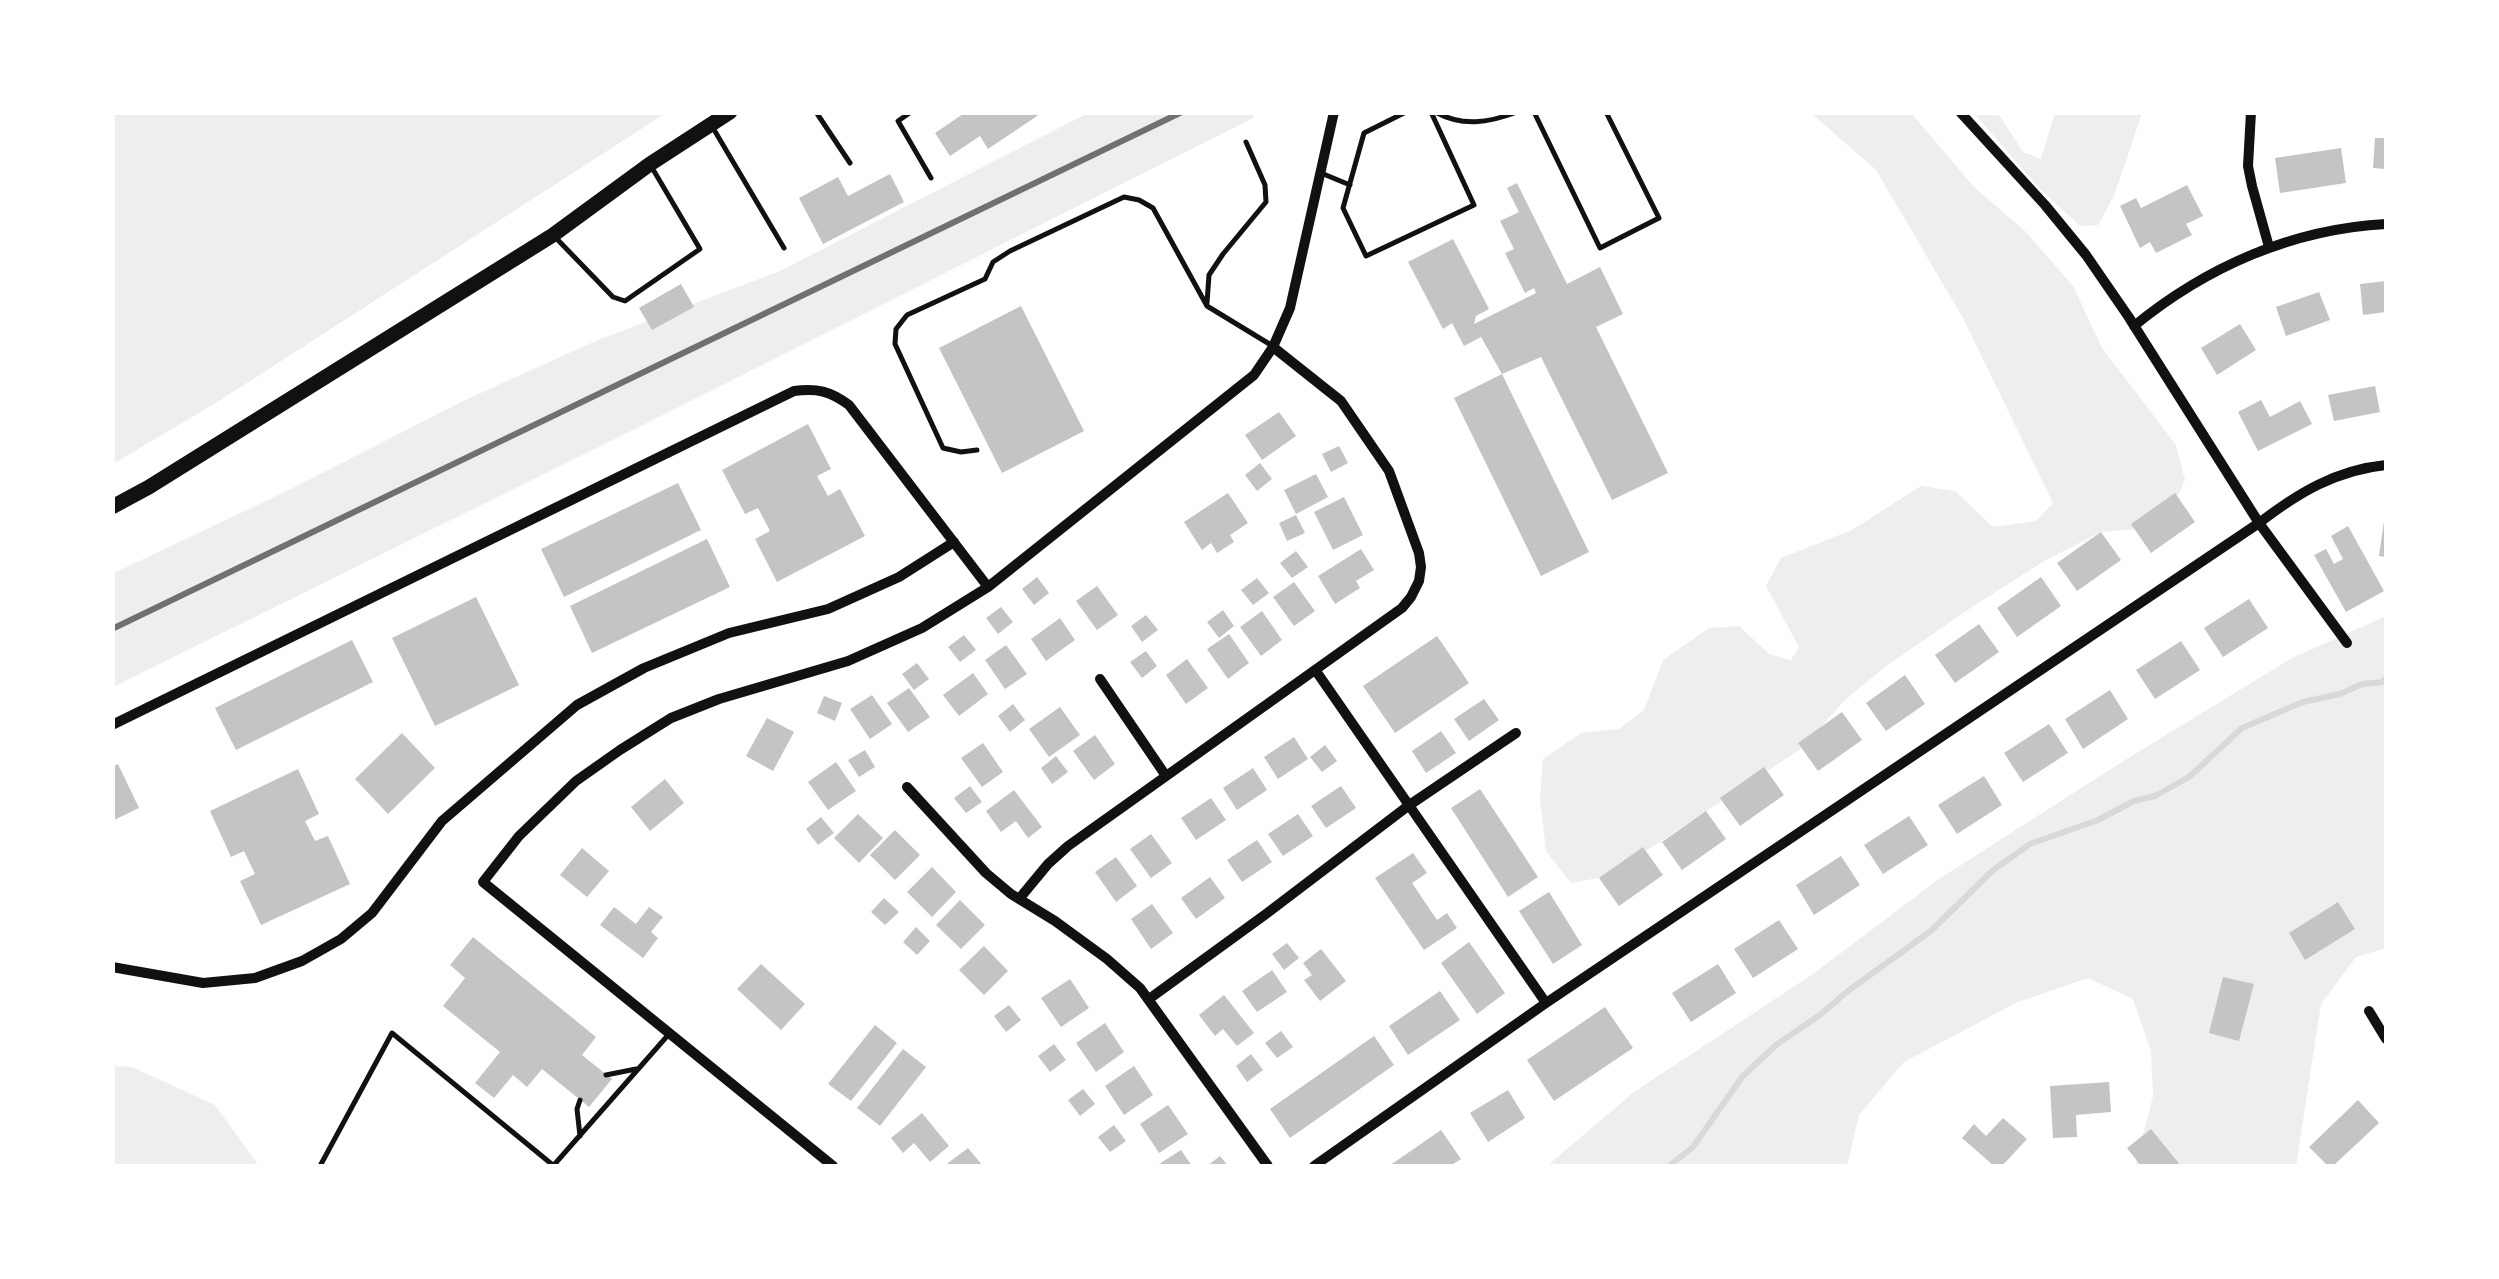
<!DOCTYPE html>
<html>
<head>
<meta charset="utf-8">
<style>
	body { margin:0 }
	#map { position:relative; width:2499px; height:1279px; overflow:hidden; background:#fff; font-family:Quicksand,sans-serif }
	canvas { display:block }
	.frame { position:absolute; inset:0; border:115px solid #fff; pointer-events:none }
</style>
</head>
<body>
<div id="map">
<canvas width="2499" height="1279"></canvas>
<div class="frame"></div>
</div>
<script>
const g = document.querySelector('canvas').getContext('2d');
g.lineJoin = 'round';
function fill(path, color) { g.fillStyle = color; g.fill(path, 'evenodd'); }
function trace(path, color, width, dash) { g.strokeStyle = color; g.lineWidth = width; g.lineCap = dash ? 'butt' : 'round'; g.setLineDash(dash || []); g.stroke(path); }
fill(new Path2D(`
	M112,113l1,-1 553,1 -447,288 -106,63z
	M1088,113h167l-2,5 -616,310 -524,259 -1,-113 177,-84 176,-90 133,-60 182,-69z
	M1811,113h100l63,74 51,44 48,55 29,62 74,97 9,35 -11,25 -38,24 -35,3 -55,28 -71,45 -89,61 -42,35 -42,47 -194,128 -37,7 -25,-32 -6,-52 3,-40 38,-26 38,-4 25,-19 19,-50 46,-32 30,-2 30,28 22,6 8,-13 -33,-61 15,-28 71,-28 69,-44 34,5 38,36 43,-6 17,-18 -90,-185 -87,-148z
	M1974,113h24l25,39 18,7 14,-46h87l-28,83 -16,29 -18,1 -42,-39z
	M2386,616v332l-30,9 -35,47 -25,162h-161l18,-70 -2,-45 -18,-52 -45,-21 -70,24 -114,60 -45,53 -12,51h-300l87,-74 179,-118 126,-95 186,-119 167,-102z
	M113,1066l19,1 83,38 44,61h-146z`), '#eee');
trace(new Path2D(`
	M1669,1166l24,-19 49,-70 34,-32 44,-30 28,-24 84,-61 60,-59 38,-27 68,-24 36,-19 21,-5 34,-19 53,-49 61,-26 37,-8 22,-10 20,-2 4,-4`), '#d9d9d9', 6);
fill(new Path2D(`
	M966,112h77l-55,37 -8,-13 -30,20 -15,-23z
	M2375,138h11v31l-13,-1z
	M2341,148l5,35 -66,10 -5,-35z
	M890,174l14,28 -81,42 -24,-46 39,-21 10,19z
	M1517,183l50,101 33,-17 23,47 -27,13 72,146 -56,27 -71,-143 -39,17 -21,-37 -17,9 -12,-23 -9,6 -35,-67 45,-23 36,70 -13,7 -2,8 62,-31 -2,-5 -9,5 -20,-40 9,-4 -14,-28 19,-9 -12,-24z
	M2187,185l16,31 -17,8 6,11 -36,18 -6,-11 -10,6 -20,-42 16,-8 5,10z
	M2386,281v31l-23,3 -3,-31z
	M681,284l13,23 -42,23 -13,-22z
	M2319,292l11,28 -44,16 -10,-29z
	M1021,306l63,125 -82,42 -63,-125z
	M2240,324l16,26 -39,25 -16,-27z
	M1502,374l87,178 -48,24 -87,-178z
	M2375,386l5,26 -46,9 -6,-26z
	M2261,400l9,17 30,-16 12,23 -54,27 -20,-39z
	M1279,412l17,24 -34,24 -17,-25z
	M808,424l23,45 -14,7 11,20 12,-7 25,47 -88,46 -22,-43 15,-8 -12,-23 -13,6 -23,-44z
	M1339,446l9,17 -17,9 -9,-18z
	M1260,463l12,16 -15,12 -12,-16z
	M1316,474l12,23 -32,17 -12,-24z
	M678,483l23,47 -137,67 -23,-48z
	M1228,493l20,30 -18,12 4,7 -17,11 -6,-10 -9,7 -18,-28z
	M2175,493l20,29 -44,31 -20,-29z
	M1344,497l19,38 -30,15 -19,-38z
	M1296,515l9,18 -18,8 -8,-18z
	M2384,521h2v36l-7,-1z
	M2348,526l36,65 -38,21 -32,-57 12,-6 8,15 9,-5 -12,-23z
	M2101,532l20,28 -44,31 -20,-28z
	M707,539l23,48 -138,66 -22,-47z
	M1361,549l13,21 -18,11 4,7 -25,16 -17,-28z
	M1296,551l12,16 -16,11 -12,-15z
	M1037,577l12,16 -15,12 -12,-16z
	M2041,577l20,29 -44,31 -20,-29z
	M1257,578l12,15 -16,12 -12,-15z
	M1294,582l21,29 -21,15 -21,-29z
	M1097,586l21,29 -21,15 -21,-29z
	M476,597l43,88 -84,41 -43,-88z
	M2249,599l19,29 -45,29 -19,-29z
	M1001,607l12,15 -15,12 -12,-16z
	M1223,610l11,16 -15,12 -12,-16z
	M1262,611l20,29 -21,16 -21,-29z
	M1146,615l12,15 -16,12 -11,-16z
	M1060,618l15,22 -29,21 -15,-22z
	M1979,624l20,28 -44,31 -20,-28z
	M1229,634l20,29 -21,16 -21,-30z
	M964,635l12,15 -16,12 -12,-15z
	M1437,636l32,47 -74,50 -32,-47z
	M352,640l21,42 -137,68 -21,-42z
	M2181,641l19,29 -45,29 -19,-29z
	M1006,645l21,29 -22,15 -20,-29z
	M1146,651l11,15 -15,12 -12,-16z
	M1187,659l21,29 -22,16 -20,-29z
	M917,663l12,16 -15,11 -12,-16z
	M973,673l15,21 -29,22 -16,-21z
	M1905,675l20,29 -39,27 -20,-28z
	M909,688l21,29 -22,15 -21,-29z
	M2110,690l18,29 -45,30 -18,-30z
	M872,695l20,29 -22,15 -20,-30z
	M824,696l18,7 -7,18 -18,-8z
	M1484,699l15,21 -30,21 -15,-22z
	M1013,704l12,16 -15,12 -12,-16z
	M1060,707l20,28 -31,22 -20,-28z
	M1842,712l20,28 -44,31 -20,-28z
	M767,718l27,14 -21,39 -27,-15z
	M2049,724l19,29 -45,29 -19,-29z
	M1441,731l15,22 -30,20 -14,-22z
	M402,733l33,35 -47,46 -33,-35z
	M1095,735l20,29 -21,16 -21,-29z
	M1294,737l14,22 -30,20 -14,-22z
	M983,743l20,29 -21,15 -21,-29z
	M1325,745l12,16 -15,11 -12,-15z
	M865,750l10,17 -16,10 -11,-17z
	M1056,756l12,16 -16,12 -11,-16z
	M836,762l20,29 -28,19 -20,-28z
	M118,764l21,44 -27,13v-54z
	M1764,767l20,28 -44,31 -20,-28z
	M1253,768l14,22 -30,20 -14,-22z
	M298,769l21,45 -14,7 10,20 13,-5 22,48 -89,41 -21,-44 15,-7 -11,-23 -13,6 -21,-46z
	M1984,776l18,29 -45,29 -19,-29z
	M665,779l19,24 -34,28 -19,-24z
	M970,786l12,16 -16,11 -12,-15z
	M1341,786l15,22 -30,20 -15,-22z
	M1480,789l58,88 -30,20 -57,-89z
	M1014,790l28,37 -14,11 -12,-17 -15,11 -15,-21z
	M1211,798l15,22 -30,20 -15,-22z
	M1706,811l20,28 -44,31 -20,-28z
	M858,814l25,24 -24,25 -25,-25z
	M1298,814l15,22 -30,20 -15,-22z
	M1909,816l19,29 -45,29 -19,-29z
	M821,817l13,16 -16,12 -12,-16z
	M895,830l25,25 -25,25 -25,-25z
	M1151,834l21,29 -21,15 -21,-29z
	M1257,840l15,22 -30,20 -15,-22z
	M1643,847l20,28 -44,31 -20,-28z
	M582,848l27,23 -22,26 -27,-22z
	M1413,853l14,20 -15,10 25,37 10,-7 10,15 -33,22 -49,-72z
	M1841,856l19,29 -46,30 -18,-30z
	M1116,857l21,29 -21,16 -21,-30z
	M932,867l24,25 -24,25 -25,-25z
	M1210,877l15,21 -29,21 -15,-21z
	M1549,892l33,53 -29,19 -34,-53z
	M884,898l15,14 -14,13 -14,-13z
	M960,900l25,25 -24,24 -25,-24z
	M2338,902l17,27 -50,31 -16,-27z
	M1152,904l21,29 -22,16 -20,-30z
	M614,907l22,17 13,-17 14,10 -12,15 7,6 -15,20 -43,-33z
	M1779,920l19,29 -45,29 -19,-29z
	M916,927l14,14 -13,14 -14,-13z
	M473,937l123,100 -14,18 30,24 -23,28 -47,-38 -15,18 -14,-12 -19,23 -19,-15 25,-31 -57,-46 22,-28 -15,-13z
	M1469,942l36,51 -28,21 -36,-51z
	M1287,943l12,15 -15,12 -12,-16z
	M984,946l24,25 -24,24 -25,-25z
	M1321,949l25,32 -26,20 -16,-21 8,-5 -9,-12z
	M761,964l44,40 -24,26 -44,-41z
	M1718,964l18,29 -45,29 -19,-29z
	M1272,970l15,22 -30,20 -15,-21z
	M2223,977l31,7 -15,57 -30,-8z
	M1070,979l19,29 -28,19 -20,-29z
	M1440,991l20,29 -52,35 -19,-29z
	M1224,995l30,38 -17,13 -14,-17 -8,7 -16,-21z
	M1009,1005l12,15 -15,12 -12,-16z
	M1605,1007l28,41 -79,53 -27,-41z
	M1105,1023l19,29 -28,20 -20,-29z
	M875,1025l22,18 -46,58 -23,-17z
	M1281,1031l12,16 -16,11 -12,-15z
	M1374,1036l20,29 -104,73 -20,-29z
	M1054,1044l12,16 -16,12 -12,-16z
	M903,1049l23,18 -46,59 -23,-18z
	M1251,1054l12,16 -16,12 -11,-16z
	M1134,1066l19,29 -29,20 -19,-29z
	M2109,1082l2,30 -35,3 1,22 -24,1 -3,-52z
	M1083,1089l12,15 -15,12 -12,-16z
	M1508,1090l17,28 -37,24 -18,-29z
	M2358,1100l21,23 -46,43h-5l-19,-19z
	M1168,1105l20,29 -29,19 -19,-29z
	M922,1113l27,33 -19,16 -16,-19 -11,10 -12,-15z
	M2003,1118l24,21 -25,27h-8l-32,-28 12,-14 12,12z
	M1114,1125l12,16 -16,11 -12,-15z
	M2151,1129l30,37h-40l-14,-18z
	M1441,1130l20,29 -11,7h-61z
	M968,1148l15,18h-39z
	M1181,1150l11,16h-36z
	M1220,1156l8,10h-21z`), '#c4c4c4');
trace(new Path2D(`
	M816,112l34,51
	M911,112l-13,9 33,57
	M1406,112l-42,21 -21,75 23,48 108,-51 -43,-93
	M1435,112c28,15 53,11 82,0
	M1534,112l66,136 59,-30 -53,-106
	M713,128l71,120
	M1321,173l29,12
	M555,237l58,60 12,4 75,-52 -49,-83
	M1207,303l2,-28 14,-21 43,-52 -1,-17 -19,-43
	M977,450l-16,2 -18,-4 -48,-104 1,-15 11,-14 78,-36 8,-17 17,-11 114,-54 15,3 14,8 54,98 64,39
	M606,1075l30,-6
	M580,1100l-3,9 3,27
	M320,1166l72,-133 162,133
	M553,1166l116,-132`), '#111', 5);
trace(new Path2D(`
	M1960,112l85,93 41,50 42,61 131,207 88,120
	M2251,112l-3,54 4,20 17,61
	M2134,326c72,-59 158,-97 252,-102
	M1316,671l230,332
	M1100,679l66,97
	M112,725l682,-334c23,-3 36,0 55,14l139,182
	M907,787l79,86 25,21 44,27 52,38 33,29 128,178
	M1019,899l29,-35 20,-18 334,-238 9,-11 8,-16 2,-14 -2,-14 -30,-82 -48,-70 -68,-54
	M112,967l91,16 52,-5 47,-17 39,-22 31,-26 70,-92 135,-116 67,-37 85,-35 99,-24 71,-32 55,-35
	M1149,999l117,-85 142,-108 108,-73
	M2369,1011l17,28
	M833,1166l-350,-284 36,-46 57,-55 44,-31 51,-32 48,-19 129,-38 74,-33 66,-41 266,-212 19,-28 17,-39 44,-196
	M1314,1166l232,-163 713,-480c39,-30 77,-53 127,-58`), '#111', 10);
trace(new Path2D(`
	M112,507l37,-20 404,-252 97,-71 80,-52`), '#111', 15);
trace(new Path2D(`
	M112,629l1070,-517`), '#707070', 6);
</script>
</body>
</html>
